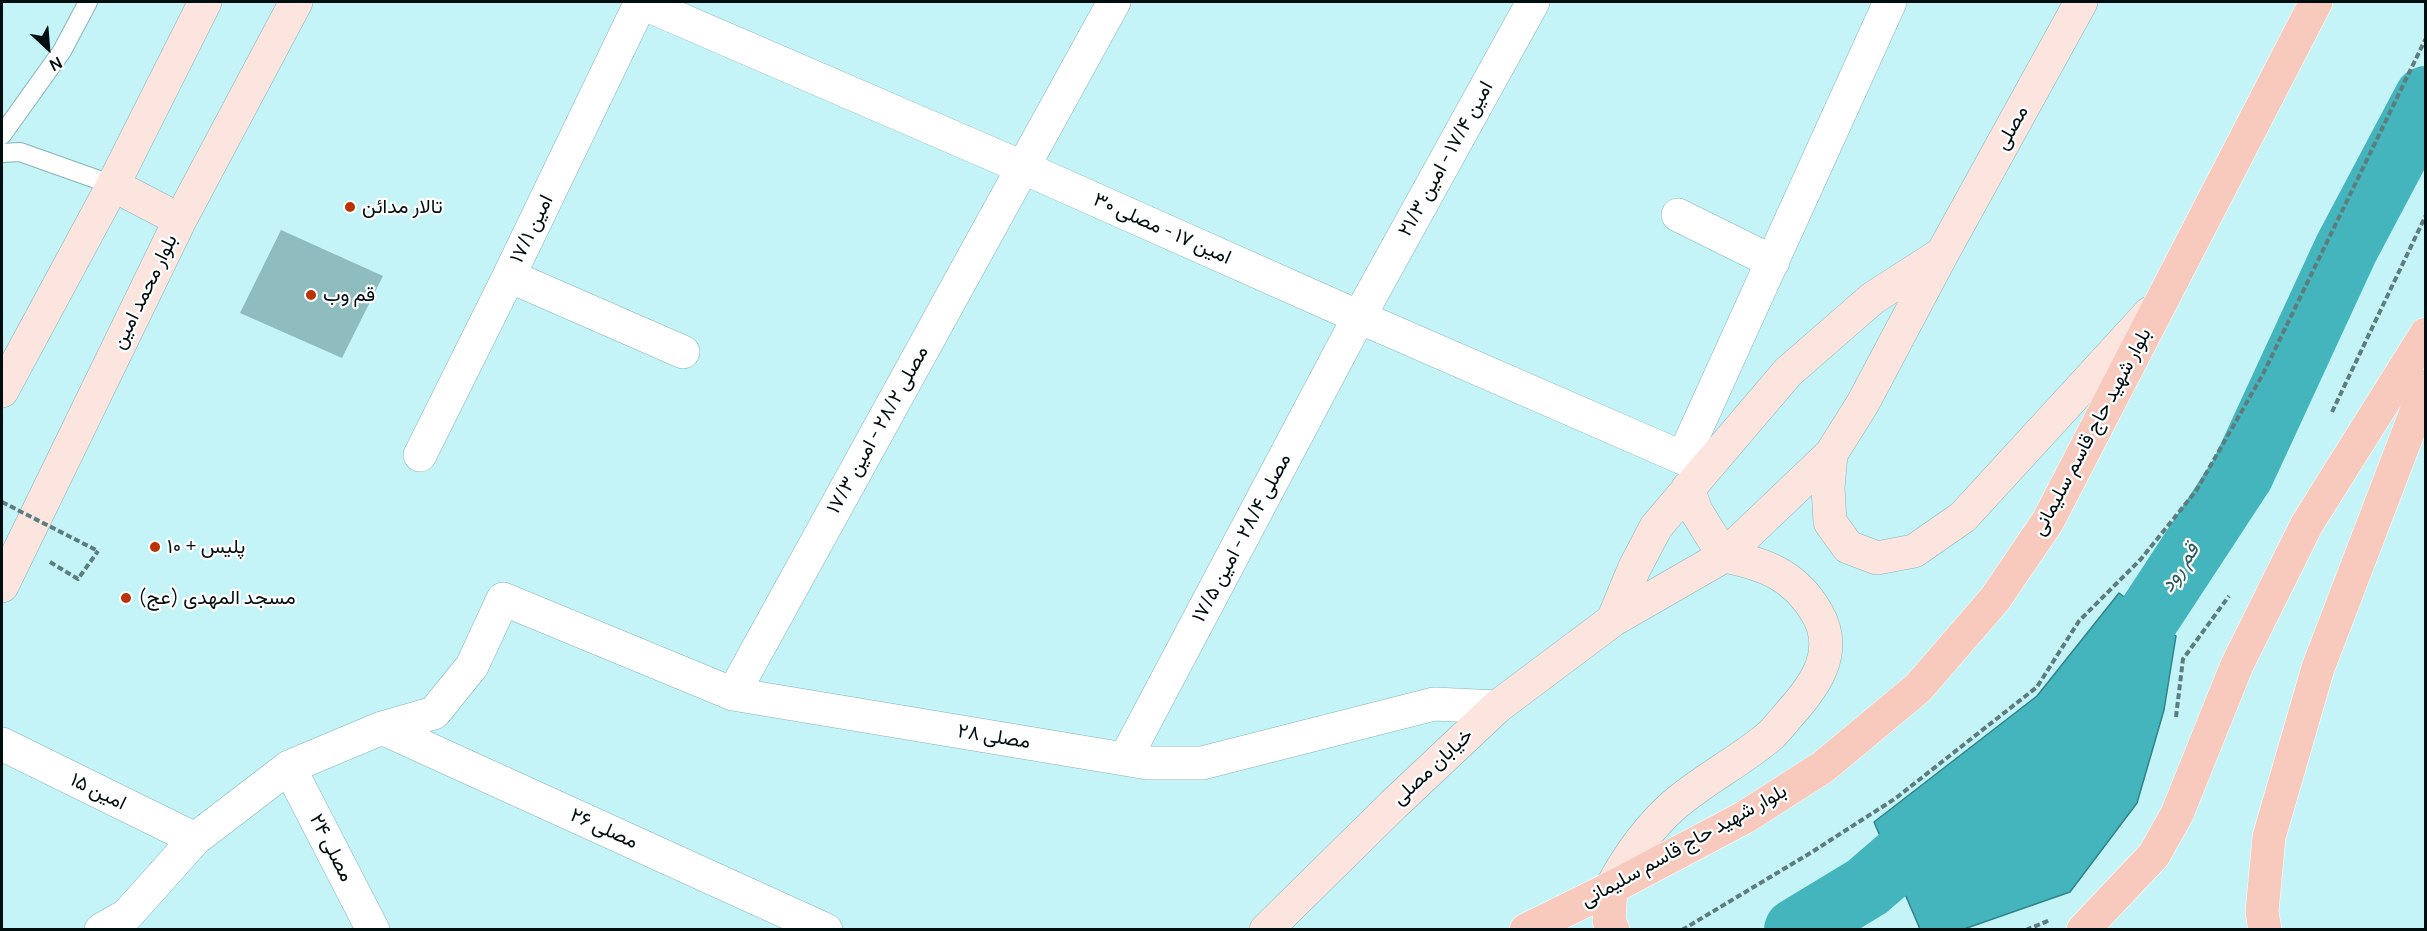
<!DOCTYPE html>
<html>
<head>
<meta charset="utf-8">
<style>
	body { margin:0 }
	#map { position:relative; width:2427px; height:931px; overflow:hidden; background:#c4f4f7; font-family:Manrope,sans-serif }
	canvas { display:block }
	.frame { position:absolute; inset:0; border:3px solid #000e10; pointer-events:none }
	.north { position:absolute; left:18px; top:18px; width:60px; height:60px; -webkit-text-stroke:4px #fff; paint-order:stroke; rotate:154deg; font-size:16px; font-weight:700; line-height:24px; text-align:center; color:#000e10 }
	.north::after { content:''; display:block; margin:auto; width:21px; height:27px; background:#000e10; clip-path:polygon(50% 0,100% 100%,50% 72%,0 100%) }
</style>
</head>
<body>
<div id="map">
<canvas width="2427" height="931"></canvas>
<div class="frame"></div>
<div class="north">N</div>
</div>
<script>
const g = document.querySelector('canvas').getContext('2d');
g.lineJoin = 'round';
function fill(path, color) { g.fillStyle = color; g.fill(path, 'evenodd'); }
function trace(path, color, width, dash) { g.strokeStyle = color; g.lineWidth = width; g.lineCap = dash ? 'butt' : 'round'; g.setLineDash(dash || []); g.stroke(path); }
function write(font, color, halo, rows, align = 'center') {
  g.font = font + ' Manrope,Vazirmatn,sans-serif'; g.lineWidth = 4.5; g.setLineDash([]); g.textBaseline = 'middle'; g.strokeStyle = halo; g.fillStyle = color; for (const [text, x, y, turn = 0] of rows) {
    g.save(); g.translate(x, y); g.rotate((+turn || 0) * Math.PI / 180); g.textAlign = isNaN(turn) ? turn : align; if (halo) g.strokeText(text, 0, 0); g.fillText(text, 0, 0); g.restore();
  }
}
const water = new Path2D(`
	M2119,593l57,43 -12,74 -27,93 -67,89 -106,37h-44l-46,-107 163,-126z`);
fill(water, '#45b5bd');
trace(water, '#308389', 1.5);
trace(new Path2D(`
	M2092,684l34,-33 116,-177 104,-225 80,-151
	M1796,930l71,-43 93,-80`), '#45b5bd', 64);
fill(new Path2D(`
	M281,230l102,46 -41,82 -102,-45z`), '#8ebcbf');
const lane = new Path2D(`
	M2,135l60,-84 26,-49
	M2,153l18,-1 93,33`);
const street = new Path2D(`
	M640,2l382,165 337,150 324,141 207,-456
	M1678,215l95,47
	M509,276l174,76
	M420,455l89,-179 132,-274
	M733,694l381,-692
	M382,728l444,202
	M2,744l193,95
	M1125,759l234,-442 174,-315
	M289,767l84,163
	M101,930l26,-15 68,-76 94,-72 93,-39 52,-15 38,-47 31,-67 230,95 415,69h54l232,-59 63,3`);
const secondary = new Path2D(`
	M113,185l67,35
	M2,391l111,-206 92,-183
	M1831,454l-3,34 2,34 18,25 29,11 37,-7 49,-34 187,-204
	M2,586l178,-366 116,-218
	M1613,620l21,-51 22,-42 132,-155 85,-74 67,-43
	M1611,888c17,-32 36,-59 63,-83 30,-26 67,-44 97,-70 7,-7 14,-16 21,-24 24,-27 47,-60 25,-98 -22,-38 -52,-49 -93,-57l-28,-45 -8,-23
	M1266,930l128,-126 103,-97 116,-87 111,-64 107,-102 32,-51 79,-149 139,-252`);
const primary = new Path2D(`
	M1611,888l-2,33 4,9
	M1526,930l85,-42 134,-71 78,-50 95,-79 77,-89 53,-78 268,-519
	M2083,930l71,-75 23,-41 60,-149 70,-141 119,-190
	M2265,930l-3,-18 7,-75 49,-169 108,-282`);
trace(lane, '#86b4b7', 20);
trace(street, '#86b4b7', 34);
trace(secondary, '#86b4b7', 34);
trace(primary, '#fff', 34);
trace(new Path2D(`
	M2332,412l94,-197
	M50,562l28,17 20,-28
	M2176,717l7,-58 46,-63
	M1682,930l130,-78 84,-54 141,-111 42,-66 62,-62 55,-68 67,-117 163,-336
	M2026,930l24,-10`), '#5d7c7e', 4, [6, 3]);
trace(lane, '#fff', 18);
trace(street, '#fff', 33);
trace(secondary, '#fce5df', 33);
trace(primary, '#f8cabe', 33);
trace(new Path2D(`
	M2,502l96,49`), '#5d7c7e', 4, [6, 3]);
for (const [x, y, r, color] of [
	[350,207,6,"#bb3204"],
	[311,295,6,"#bb3204"],
	[155,547,6,"#bb3204"],
	[126,598,6,"#bb3204"]
]) { const dot = new Path2D(); dot.arc(x, y, r, 0, 2 * Math.PI); g.fillStyle = color; g.fill(dot); trace(dot, '#fff', 2); }
write('20px', '#000e10', '#fff', [
	["مصلی",2012,128,-61],
	["امین ۱۷/۴ - امین ۲۱/۳",1446,159,-61],
	["امین ۱۷/۱",532,229,-64],
	["امین ۱۷ - مصلی ۳۰",1162,229,24],
	["بلوار محمد امین",145,292,-64],
	["مصلی ۲۸/۲ - امین ۱۷/۳",878,430,-61],
	["بلوار شهید حاج قاسم سلیمانی",2092,432,-62],
	["مصلی ۲۸/۴ - امین ۱۷/۵",1242,538,-62],
	["مصلی ۲۸",994,737,9],
	["خیابان مصلی",1433,767,-43],
	["امین ۱۵",98,792,26],
	["مصلی ۲۶",604,829,24],
	["بلوار شهید حاج قاسم سلیمانی",1684,846,-29],
	["مصلی ۲۴",331,848,63]
]);
write('20px', '#000e10', '#fff', [
	["تالار مدائن",362,207],
	["قم وب",323,295],
	["پلیس + ۱۰",167,547],
	["مسجد المهدی (عج)",138,598]
], 'left');
write('italic 21px', '#2b5b5e', '#fff', [
	["قم رود",2180,568,-57]
]);
</script>
</body>
</html>
